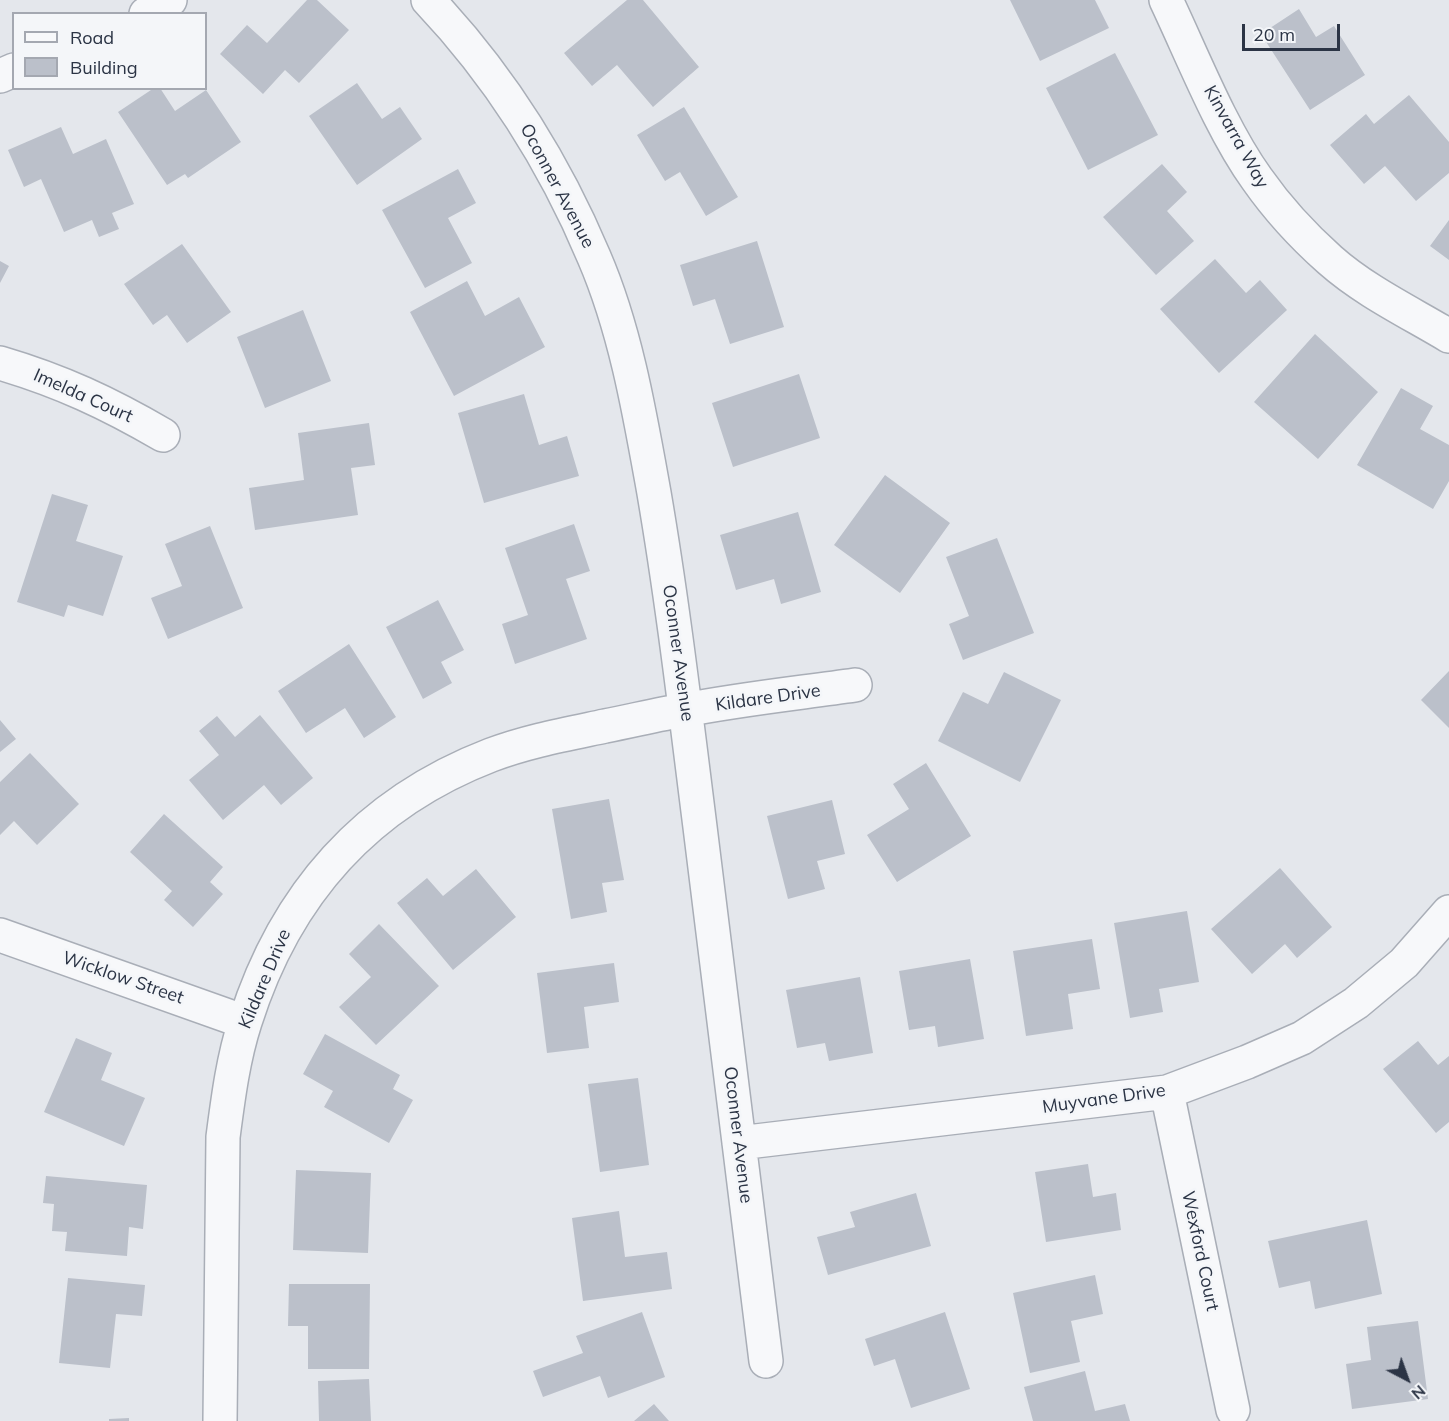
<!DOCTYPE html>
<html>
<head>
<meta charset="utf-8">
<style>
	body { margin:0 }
	#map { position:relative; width:1449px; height:1421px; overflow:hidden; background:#e4e7ec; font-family:Mulish,sans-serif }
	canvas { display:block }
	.legend { position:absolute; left:12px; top:12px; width:195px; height:78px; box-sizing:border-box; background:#f4f6f9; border:2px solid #a4a8b1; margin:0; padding:8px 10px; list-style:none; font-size:18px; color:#2b3445 }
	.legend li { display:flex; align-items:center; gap:12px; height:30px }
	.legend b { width:30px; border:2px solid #a4a8b1 }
	.north { position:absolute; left:1377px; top:1349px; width:60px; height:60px; -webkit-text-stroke:4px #f4f6f9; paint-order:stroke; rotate:139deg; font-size:16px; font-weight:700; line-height:24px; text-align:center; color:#2b3445 }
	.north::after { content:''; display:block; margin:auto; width:21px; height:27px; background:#2b3445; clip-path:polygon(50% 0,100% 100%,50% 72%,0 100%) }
	.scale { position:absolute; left:1242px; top:24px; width:98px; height:27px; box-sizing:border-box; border:3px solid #2b3445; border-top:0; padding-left:8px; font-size:18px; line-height:21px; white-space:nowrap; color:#2b3445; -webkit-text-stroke:4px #f4f6f9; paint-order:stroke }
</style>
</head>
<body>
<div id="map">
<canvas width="1449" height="1421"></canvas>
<ul class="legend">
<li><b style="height:8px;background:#f7f8fa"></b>Road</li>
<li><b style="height:16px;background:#bbc0ca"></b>Building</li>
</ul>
<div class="north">N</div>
<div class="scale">20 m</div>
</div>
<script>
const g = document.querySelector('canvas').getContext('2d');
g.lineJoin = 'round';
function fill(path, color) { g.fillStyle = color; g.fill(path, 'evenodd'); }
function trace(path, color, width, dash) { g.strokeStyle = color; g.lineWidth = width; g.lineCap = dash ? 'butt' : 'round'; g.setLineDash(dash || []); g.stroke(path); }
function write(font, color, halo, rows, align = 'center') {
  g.font = font + ' Mulish,sans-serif'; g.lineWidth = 5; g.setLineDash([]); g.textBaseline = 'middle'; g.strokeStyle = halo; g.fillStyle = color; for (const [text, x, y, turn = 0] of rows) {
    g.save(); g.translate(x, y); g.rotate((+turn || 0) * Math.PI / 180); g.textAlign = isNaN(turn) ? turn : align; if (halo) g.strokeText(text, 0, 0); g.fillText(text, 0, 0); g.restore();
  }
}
fill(new Path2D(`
	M307,0h10l32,30 -50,53 -14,-13 -22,24 -43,-40 27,-29 20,18z
	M627,0h16l56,67 -46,40 -36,-42 -25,21 -28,-33z
	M1010,0h85l14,28 -69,33z
	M1299,9l17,28 18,-11 31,49 -55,35 -49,-76z
	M1115,53l43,82 -70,35 -42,-82z
	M357,83l25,36 18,-12 22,32 -65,46 -48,-69z
	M154,88h6l15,23 31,-21 35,52 -53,36 -3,-4 -18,11 -49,-73z
	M1409,95l40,47v31l-33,28 -31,-35 -21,18 -34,-39 36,-31 8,10z
	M684,107l54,90 -32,19 -26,-44 -15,9 -28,-46z
	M61,127l12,27 33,-15 28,65 -22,9 7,16 -20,8 -7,-17 -28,12 -23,-53 -17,8 -16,-37z
	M1162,164l25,28 -20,19 27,30 -38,34 -53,-58z
	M458,169l18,34 -28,15 24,45 -47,25 -43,-78z
	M1449,220v40l-19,-14z
	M757,241l27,86 -54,17 -15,-45 -22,7 -13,-41z
	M182,244l49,68 -44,31 -20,-28 -14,10 -29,-41z
	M1215,259l31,34 14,-13 27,30 -68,63 -59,-64z
	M0,261l9,5 -9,17z
	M467,281l18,35 34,-19 26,50 -91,49 -44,-84z
	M303,310l28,71 -66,27 -28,-71z
	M1315,334l63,58 -60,67 -64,-57z
	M799,374l21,64 -87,29 -21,-64z
	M1401,388l32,18 -13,23 29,16v36l-16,28 -76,-44z
	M524,394l15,51 28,-9 12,40 -95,27 -26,-90z
	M369,423l6,42 -24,3 7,47 -103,15 -6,-42 55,-8 -6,-47z
	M885,475l65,48 -50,70 -66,-48z
	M52,494l36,11 -12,36 47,15 -20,60 -35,-11 -4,12 -47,-15z
	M798,512l23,80 -40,12 -7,-25 -38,11 -16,-55z
	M574,524l16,47 -24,8 21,60 -72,25 -13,-40 26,-9 -23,-67z
	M210,526l33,82 -75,31 -17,-41 31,-12 -17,-42z
	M997,538l37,95 -71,27 -14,-36 20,-8 -23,-59z
	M438,600l26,50 -23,12 11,21 -29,16 -37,-72z
	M349,644l47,73 -32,21 -19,-30 -39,25 -28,-42z
	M1449,671v57l-28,-28z
	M1004,672l57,28 -41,82 -82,-41 25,-49 25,12z
	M260,715l53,63 -32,27 -17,-20 -41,35 -34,-40 30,-25 -20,-24 18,-15 18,21z
	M0,720l16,19 -16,13z
	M30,753l49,51 -42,41 -23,-24 -14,14v-53z
	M926,763l45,73 -74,46 -30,-47 42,-26 -16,-25z
	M609,799l15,81 -22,3 5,29 -36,7 -19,-110z
	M832,800l13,54 -28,7 8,28 -37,10 -21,-83z
	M164,814l59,53 -13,15 13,12 -30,33 -29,-27 8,-9 -42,-39z
	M1280,868l52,59 -35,31 -12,-14 -33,30 -41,-45z
	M476,869l40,48 -63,53 -56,-67 30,-25 16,18z
	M1187,911l12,71 -40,7 4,23 -33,6 -16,-95z
	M379,924l60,62 -63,59 -37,-38 32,-30 -22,-23z
	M1092,939l8,50 -32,5 5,35 -47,7 -13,-85z
	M970,959l14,80 -46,8 -3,-21 -26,4 -10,-59z
	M614,963l5,39 -35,5 5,41 -42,5 -10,-80z
	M860,977l13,76 -44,8 -4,-18 -28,5 -11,-58z
	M325,1034l75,41 -7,14 20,11 -24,43 -65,-36 9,-16 -30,-17z
	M76,1038l36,15 -11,27 44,18 -21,48 -80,-34z
	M1418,1041l20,24 11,-9v66l-13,11 -53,-64z
	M638,1078l11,87 -49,7 -12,-88z
	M1088,1164l5,33 23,-4 5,37 -75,12 -11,-70z
	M296,1170l75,3 -3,80 -75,-3z
	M46,1176l101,9 -4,44 -14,-2 -2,29 -62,-5 2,-19 -15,-1 2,-27 -11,-1z
	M916,1193l15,53 -103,29 -11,-38 38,-10 -5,-15z
	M619,1211l6,46 42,-5 5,37 -89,12 -11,-83z
	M1367,1220l15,74 -67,15 -5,-28 -31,7 -11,-47z
	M1095,1275l8,39 -32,7 9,41 -50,11 -17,-80z
	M68,1278l77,7 -3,31 -26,-2 -6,54 -51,-5z
	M289,1284h81l-1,85h-61v-43h-20z
	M642,1312l23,65 -57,21 -8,-22 -57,21 -10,-26 50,-18 -7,-17z
	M945,1312l25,77 -59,19 -16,-49 -21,7 -9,-27z
	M1418,1321l10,78 -76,10 -6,-45 25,-4 -4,-33z
	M1085,1371l10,40 30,-7 5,17h-97l-9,-34z
	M369,1379l2,42h-52l-1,-40z
	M654,1404l15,17h-35z
	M129,1418v3h-20v-2z`), '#bbc0ca');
const street = new Path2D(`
	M428,0c71,75 126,162 166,257 32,74 46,158 60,236 19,111 32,223 46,334 22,178 44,356 66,534
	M1166,0c27,57 55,129 91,179 21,30 46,57 73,81 35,31 79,52 119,76
	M146,14l24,-14
	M0,76l14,-6
	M0,363c61,18 108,40 163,72
	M0,935l245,87
	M1167,1092l66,318
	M739,1143l428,-51 80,-30 55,-24 54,-35 48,-40 45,-51
	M220,1421l3,-284c5,-38 10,-78 22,-115 40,-127 121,-219 246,-267 37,-14 76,-21 114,-29 27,-5 53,-12 80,-16 56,-11 114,-17 170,-25`);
trace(street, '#a9aeb7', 36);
trace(street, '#f7f8fa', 33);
write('18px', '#2b3445', '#f4f6f9', [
	["Kinvarra Way",1236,137,61],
	["Oconner Avenue",557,186,62],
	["Imelda Court",83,396,24],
	["Oconner Avenue",678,653,82],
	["Kildare Drive",768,698,-8],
	["Wicklow Street",123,978,19],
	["Kildare Drive",265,979,-67],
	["Muyvane Drive",1104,1099,-8],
	["Oconner Avenue",738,1135,83],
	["Wexford Court",1200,1251,78]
]);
</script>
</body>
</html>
